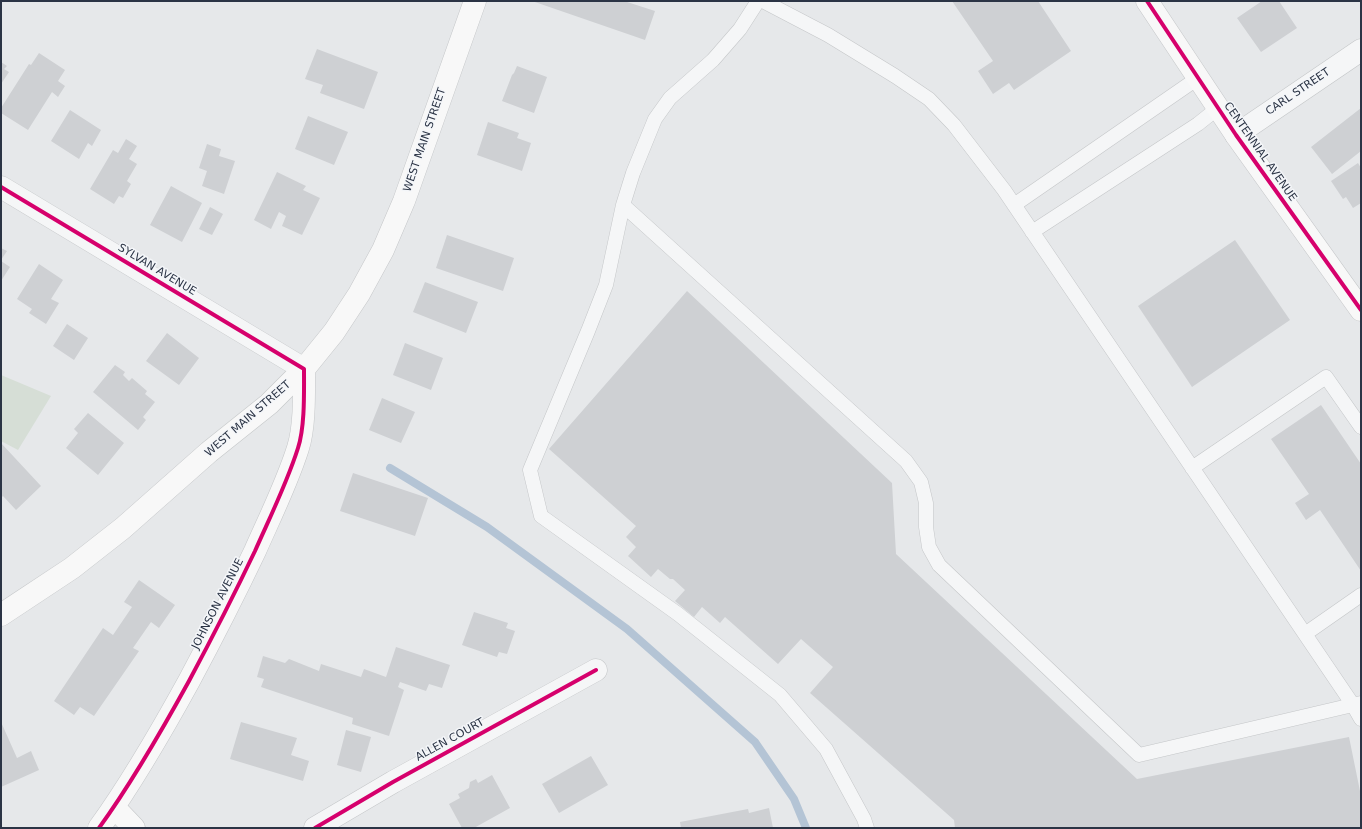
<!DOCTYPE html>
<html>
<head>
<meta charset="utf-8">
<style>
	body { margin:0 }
	#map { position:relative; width:1362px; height:829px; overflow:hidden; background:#e6e8ea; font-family:"DejaVu Sans",sans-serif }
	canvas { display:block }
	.frame { position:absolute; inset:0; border:2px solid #2b3445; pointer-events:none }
</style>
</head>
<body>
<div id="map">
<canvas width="1362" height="829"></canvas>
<div class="frame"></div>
</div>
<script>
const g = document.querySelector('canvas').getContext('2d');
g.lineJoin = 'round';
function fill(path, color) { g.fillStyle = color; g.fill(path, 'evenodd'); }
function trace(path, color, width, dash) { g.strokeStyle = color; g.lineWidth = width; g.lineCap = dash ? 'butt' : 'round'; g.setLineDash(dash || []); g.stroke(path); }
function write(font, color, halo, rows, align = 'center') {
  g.font = font + ' "DejaVu Sans",sans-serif'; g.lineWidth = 3; g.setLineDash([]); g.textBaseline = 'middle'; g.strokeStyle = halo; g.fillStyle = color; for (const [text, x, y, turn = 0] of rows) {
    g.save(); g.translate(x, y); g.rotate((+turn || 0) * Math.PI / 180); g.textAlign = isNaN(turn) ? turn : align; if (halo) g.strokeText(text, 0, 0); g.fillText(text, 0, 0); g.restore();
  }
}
fill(new Path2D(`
	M1,375l50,21 -33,54 -17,-9z`), '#d6ded6');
trace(new Path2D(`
	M390,468l97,59 140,102 128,113 39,57 12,29`), '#b4c4d5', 8);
fill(new Path2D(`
	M532,1h92l31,10 -10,29z
	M952,1h86l33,50 -57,39 -5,-7 -16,11 -15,-23 15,-10z
	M1262,1h17l18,27 -36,24 -24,-34z
	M317,49l61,23 -14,37 -44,-16 3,-8 -18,-6z
	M39,53l26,17 -7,11 7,5 -7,11 -6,-5 -24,38 -27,-17v-5l28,-44 2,1z
	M1,62l6,4 -3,3 5,3 -8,12z
	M517,66l30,11 -13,36 -32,-12 10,-26 2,-2z
	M1361,108v43l-29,23 -21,-27z
	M70,110l31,20 -9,16 -4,-3 -9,16 -28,-18z
	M308,116l40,16 -14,33 -39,-16z
	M488,122l31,11 -2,5 14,5 -9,28 -45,-16z
	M126,139l11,7 -8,13 8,5 -10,17 4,3 -8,14 -4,-2 -5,8 -24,-15 23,-39 5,3z
	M207,144l14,5 -2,7 16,5 -11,33 -22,-8 5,-15 -8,-3z
	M1358,163l3,5v35l-8,5 -7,-11 -3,2 -12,-18z
	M277,172l29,14 -3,4 17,8 -18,37 -20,-9 4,-10 -7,-4 -8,17 -17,-9z
	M171,186l31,17 -20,39 -32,-17z
	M210,207l13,7 -11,21 -13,-6z
	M447,235l67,23 -11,33 -67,-23z
	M1235,240l55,80 -98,67 -54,-81z
	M1,248l6,3 -6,9z
	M1,261l9,6 -9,14z
	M39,264l24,16 -12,19 8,4 -13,21 -17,-11 3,-4 -15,-10z
	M425,282l53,20 -12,31 -53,-21z
	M687,291l205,192 4,71 241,225 212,-42 12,59v32h-406l-1,-8 -144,-127 23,-26 -32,-28 -23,25 -53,-47 -5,6 -18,-16 -8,10 -19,-16 10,-11 -12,-11h-3l-12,-10 -7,8 -23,-21 8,-9 -10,-10 10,-11 -87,-77z
	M67,324l21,14 -14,22 -21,-14z
	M167,333l32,25 -20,27 -33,-24z
	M405,343l38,15 -12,32 -38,-15z
	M115,365l10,7 -2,3 6,6 3,-3 15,13 -2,3 10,8 -12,15 3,3 -8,10 -45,-38z
	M382,398l33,14 -14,31 -32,-13z
	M1321,405l40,59v107l-41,-61 -14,10 -11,-17 14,-9 -38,-55z
	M88,413l36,30 -26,32 -32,-27 12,-15 -4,-4z
	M1,443l40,43 -25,24 -13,-14 -2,2z
	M353,473l75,25 -13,38 -75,-25z
	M139,580l36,25 -16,23 -8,-6 -18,26 6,3 -45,65 -14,-9 -6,8 -20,-14 49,-73 10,7 19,-28 -8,-5z
	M474,612l34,11 -2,5 9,3 -8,23 -8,-2 -2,5 -35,-12z
	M396,647l54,18 -8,23 -13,-4 -3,7 -26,-9 -2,5 6,3 -15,46 -37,-12 1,-6 -92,-31 3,-8 -7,-2 6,-21 22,7 4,-4 30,12 2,-7 40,13 3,-8 22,8z
	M1,722l16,36 14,-7 8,19 -38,17z
	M241,722l56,16 -6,17 18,6 -6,20 -73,-22z
	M346,730l25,7 -10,35 -24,-7z
	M591,756l17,29 -49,28 -17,-29z
	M492,775l18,33 -36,20h-12l-13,-24 11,-6 -2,-4 11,-6 1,-6 6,-3 2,4z
	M769,808l4,20h-92l-1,-6 68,-13 1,4z`), '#ced0d3');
const lane = new Path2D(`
	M758,1l-18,28 -27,31 -43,38 -15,21 -22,54 -10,32 -17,80 -18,46 -58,139 11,46 137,98 102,81 46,54 38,70 3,9
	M763,1l65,34 67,41 34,23 25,26 50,65 349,515 8,14
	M623,205l283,256 15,21 5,21v24l3,20 10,18 200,190 222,-52
	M1014,205l184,-127
	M1032,232l166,-108 20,-16
	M1192,468l134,-91 35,50
	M1305,634l56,-39`);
const street = new Path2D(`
	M1236,135l125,-85
	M1,187l303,182
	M315,828l78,-46 203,-112`);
const secondary = new Path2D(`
	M1147,1l89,134 125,175
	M1,615l71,-47 51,-40 86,-76 60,-48 35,-35 30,-37 25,-38 24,-44 21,-49 71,-200
	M114,807l20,21
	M99,828c34,-47 62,-96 90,-147 23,-43 45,-86 66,-130 15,-34 32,-68 43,-103 7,-22 6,-55 6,-79`);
trace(lane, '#c4c6c8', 15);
trace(street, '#c4c6c8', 23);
trace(secondary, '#c4c6c8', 23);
trace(lane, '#f5f6f7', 14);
trace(street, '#f5f6f7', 22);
trace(secondary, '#f8f8f8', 22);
trace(new Path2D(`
	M1147,1l89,134 125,175
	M1,187l303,182c0,24 1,57 -6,79 -11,35 -28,69 -43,103 -21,44 -43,87 -66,130 -28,51 -56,100 -90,147
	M315,828l78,-46 203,-112`), '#d6006c', 4);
write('11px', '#2b3445', '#f4f6f9', [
	["CARL STREET",1298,92,-34],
	["WEST MAIN STREET",425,140,-71],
	["CENTENNIAL AVENUE",1260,152,55],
	["SYLVAN AVENUE",157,270,31],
	["WEST MAIN STREET",248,419,-41],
	["JOHNSON AVENUE",218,604,-63],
	["ALLEN COURT",450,740,-29]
]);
</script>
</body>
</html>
